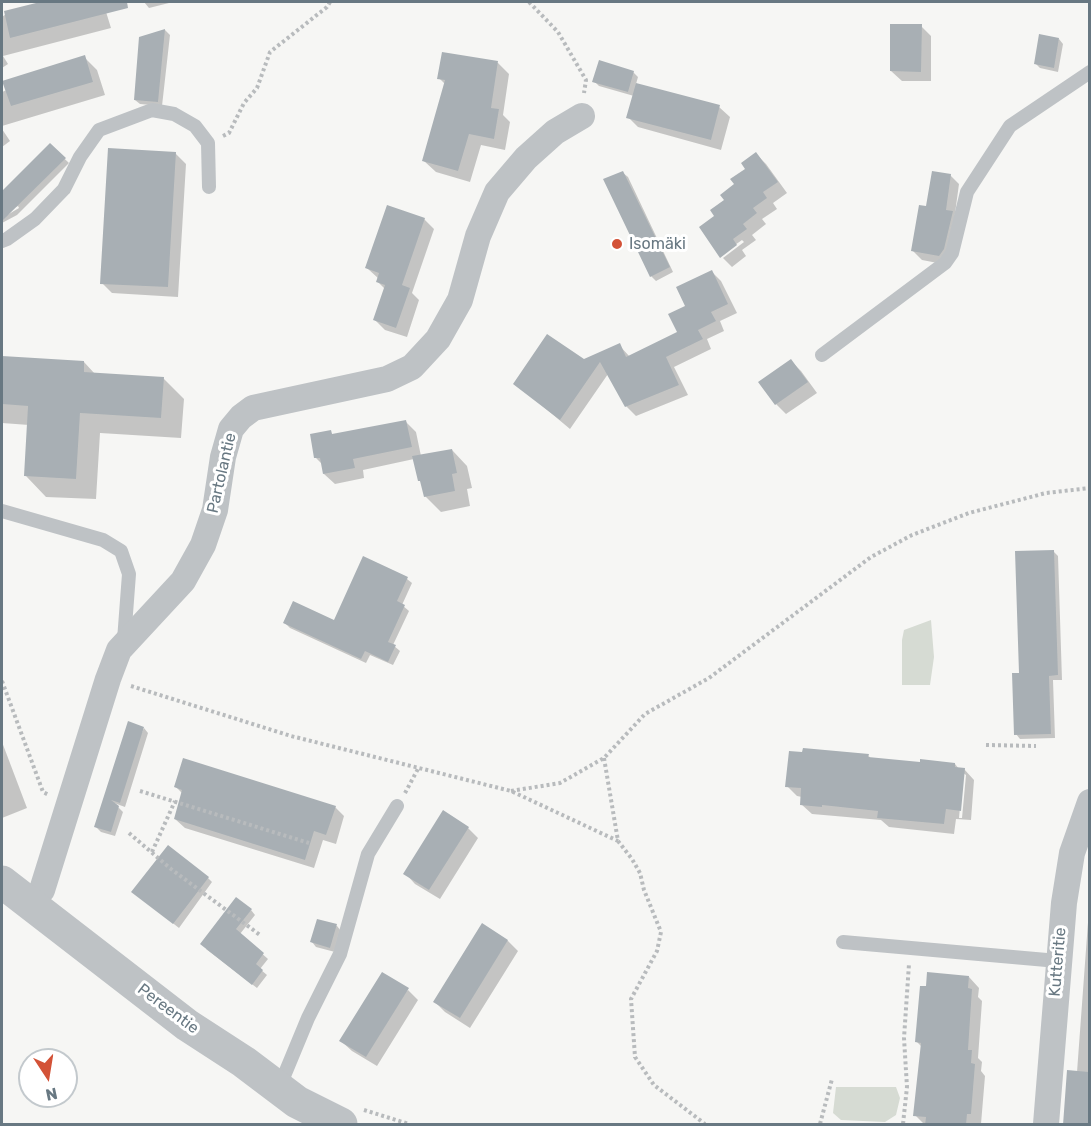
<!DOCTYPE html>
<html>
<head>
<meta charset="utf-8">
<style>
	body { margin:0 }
	#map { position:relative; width:1091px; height:1126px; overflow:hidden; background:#f6f6f4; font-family:Rubik,sans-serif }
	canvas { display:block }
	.frame { position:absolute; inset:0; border:3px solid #687882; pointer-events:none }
	.north { position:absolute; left:18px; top:1048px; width:60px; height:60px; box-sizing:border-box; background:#fff; border:2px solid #c3c9cd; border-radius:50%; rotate:168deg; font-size:16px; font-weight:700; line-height:24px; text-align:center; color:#687882 }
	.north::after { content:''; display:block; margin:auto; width:21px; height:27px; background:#d35237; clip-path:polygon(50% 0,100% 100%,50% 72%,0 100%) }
</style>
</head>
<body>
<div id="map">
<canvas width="1091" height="1126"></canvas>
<div class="frame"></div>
<div class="north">N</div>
</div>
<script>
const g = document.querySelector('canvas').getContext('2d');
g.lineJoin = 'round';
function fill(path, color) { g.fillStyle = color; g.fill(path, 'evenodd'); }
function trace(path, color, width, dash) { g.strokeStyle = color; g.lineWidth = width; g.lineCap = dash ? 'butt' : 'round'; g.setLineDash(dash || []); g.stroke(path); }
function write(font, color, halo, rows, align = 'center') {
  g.font = font + ' Rubik,sans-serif'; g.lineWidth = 6; g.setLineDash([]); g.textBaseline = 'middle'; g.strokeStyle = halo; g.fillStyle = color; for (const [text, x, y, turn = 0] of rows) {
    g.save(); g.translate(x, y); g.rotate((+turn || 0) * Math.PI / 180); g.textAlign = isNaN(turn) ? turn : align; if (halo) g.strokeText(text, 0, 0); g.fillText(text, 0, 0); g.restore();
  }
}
fill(new Path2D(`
	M931,620l3,37 -4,28h-28v-45l2,-10z
	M836,1087h60l4,11 -4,17 -11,7 -44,-2 -8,-7z`), '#d6dbd3');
fill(new Path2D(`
	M46,2h57l8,26 -108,28 5,8 -6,4v-51l4,-3 -1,-2z
	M144,2h29l-24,6z
	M921,26l10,10v45h-29l-11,-10z
	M165,30l5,5 -8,71 -22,-2 -5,-4 6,-62z
	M1059,39l4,5 -5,28 -18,-4 -5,-5z
	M443,54l55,9 11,11 -6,41 7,7 -5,28 -24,-5 -11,37 -34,-10 -12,-11 22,-76 -7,-7z
	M84,57l13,13 8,25 -103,31v-34z
	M633,72l5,5 -2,7 83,23 11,10 -9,33 -83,-23 -10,-10 6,-21 -35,-10 -5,-5z
	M2,129l8,12 -8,6z
	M50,145l19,18 -52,52 -15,8v-5l17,-10 -1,-2 -16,8v-20z
	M175,153l11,11 -8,133 -66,-4 -10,-10z
	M756,154l10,10 21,29 -14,10 4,6 -15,10 4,5 -14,11 4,5 -14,10 4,6 -14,11 -9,-9 21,-16 -2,-2 -21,15 -5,-39z
	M623,173l5,4 45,95 -17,9 -5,-5z
	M950,175l9,9 -11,81 -26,-5 -9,-9 15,-43z
	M424,219l10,10 -22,64 7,7 -12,37 -22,-7 -10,-10 10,-31 -7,-7 1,-3 -12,-11z
	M712,272l9,9 16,32 -17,8 4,10 -17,8 4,10 -37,18 14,28 -52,21 -10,-10 -18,-32 -38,55 -55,-46 69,-22 35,-16 11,12 49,-24 8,-27z
	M2,358l82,4 11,12 68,4 21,21 -3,39 -81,-5 -4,66 -50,-2 -20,-21 3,-51 -27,-2z
	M791,361l10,10 16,22 -31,21 -10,-10z
	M406,422l10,10 5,24 31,-6 15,16 5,22 -5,1 3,17 -29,6 -16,-16 -11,-37 -51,11 1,8 -29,6 -11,-10 -2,-10 -6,-6 14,-26 4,4z
	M1053,551l5,5 4,124h-9l2,58 -35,1 -4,-5 4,-59z
	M364,558l43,21 5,4 -10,22 7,6 -16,34 7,6 -7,14 -23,-10 -4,8 -76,-35 -5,-5 50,-1z
	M144,728l4,5 -23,74 -11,-4 9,9 -8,24 -14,-4 -5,-5z
	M2,742l25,66 -25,10z
	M868,755l3,4 50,5h34l4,5h5l10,11 -3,40 -15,-1 -2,15 -65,-7 -8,-7 -69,-6 -11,-10 1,-7 -5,-1 -10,-10zM963,773l3,2 -4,43h-3z
	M176,787l159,20 9,9 -8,28 -13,-4 -9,28 -129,-40 -10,-9 8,-25z
	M468,828l10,10 -38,61 -25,-15 -10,-11z
	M208,878l4,4 -33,46 -41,-32z
	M1090,895v229h-26l13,-52z
	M251,910l4,5 -15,19 28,25 -8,10 7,6 -10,13 -51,-39z
	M318,920l19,6 4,5 -6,21 -19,-5 -4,-5z
	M483,926l25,15 10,10 -48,77 -25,-16 -10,-10z
	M969,977l10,11 -1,9 4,4 -4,57 4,4 -1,9 4,5 -4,48h-57l-9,-9 7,-68 -5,-5z
	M408,990l10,10 -41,66 -25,-15 -11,-10z`), '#0003');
fill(new Path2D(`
	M40,2h87l1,6 -118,30 -6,-27z
	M890,24h32l-1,48 -31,-1z
	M165,29l-7,73 -24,-2 5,-63z
	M1039,34l20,4 -5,30 -20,-4z
	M442,52l56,9 -7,47 8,1 -5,30 -25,-5 -11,37 -36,-10 23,-81 -8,-1z
	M85,55l8,27 -82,24 -9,-25z
	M599,60l35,11 -6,21 -36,-10z
	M636,83l84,22 -9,35 -85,-22z
	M50,143l16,15 -64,63v-30z
	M108,148l68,4 -8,135 -68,-3z
	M756,152l22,30 -15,10 4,6 -14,10 4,5 -14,11 4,5 -14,10 4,6 -17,13 -21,-31 15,-11 -4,-6 14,-10 -4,-5 14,-11 -4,-5 15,-10 -4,-6z
	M623,171l47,96 -20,10 -47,-98z
	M932,171l19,3 -5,36 7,1 -9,38 -5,7 -28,-5 8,-46 7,1z
	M387,205l38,13 -23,67 8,3 -14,40 -23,-8 12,-35 -9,-3 3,-9 -14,-5z
	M712,270l16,34 -17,8 5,9 -18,9 5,9 -37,18 13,28 -54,22 -25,-45 -40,58 -47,-36 34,-50 37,25 36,-16 6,14 51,-25 -9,-18 17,-8 -9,-19z
	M2,356l82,5v11l80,5 -3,41 -81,-5 -4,66 -52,-3 4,-70 -26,-2z
	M791,359l17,23 -33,23 -17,-23z
	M406,420l6,27 -59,12 2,9 -32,6 -3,-16h-6l-4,-24 21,-4 1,4z
	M452,449l5,24 -5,1 3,17 -31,6 -4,-16h-2l-6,-25z
	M1054,550l4,125 -9,1 2,58 -37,1 -2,-62h7l-4,-122z
	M363,556l45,21 -11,24 8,4 -17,37 8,3 -8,17 -23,-11 -4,8 -78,-36 10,-22 41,19z
	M128,721l16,6 -24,76 -9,-3 8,6 -8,26 -17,-5z
	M803,748l66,6 -1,3 52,5v-3l35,4v4l10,1 -4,43 -15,-2 -2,15 -67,-6 1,-7 -56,-6v2l-22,-2 1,-17 -16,-1 4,-36 13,1z
	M183,758l153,48 -10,29 -12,-4 -9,29 -131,-41 8,-29 -8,-3z
	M443,810l26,17 -40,63 -26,-16z
	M168,845l41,32 -36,47 -42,-32z
	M236,897l16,12 -16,20 28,24 -8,11 7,6 -11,15 -52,-41z
	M317,919l20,5 -7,24 -20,-6z
	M482,923l26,17 -48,78 -27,-16z
	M382,972l27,16 -43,69 -27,-16z
	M927,972l42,4 -1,12 4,1 -4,61h4l-1,13 4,1 -4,50h-4l-1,11h-41l1,-8 -13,-1 8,-73 -6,-1 5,-56h6z
	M1067,1070l22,2v53h-26z`), '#a8afb4');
trace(new Path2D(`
	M529,2l29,30 28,48 -2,13
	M223,136l6,-3 15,-30 13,-15 13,-36 57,-45 3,-5
	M2,681l41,111 6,3
	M131,686l160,50 220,55 107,50
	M986,745l50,1
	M604,758l14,83 14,18 8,14 4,17 17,42 -4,19 -26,48 4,58 19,28 51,39
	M140,791l169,52
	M511,791l49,-8 44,-25 41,-44 64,-36 162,-121 41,-22 57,-22 77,-20 44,-5
	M405,793l14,-26
	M129,833l42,36 89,66
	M152,852l23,-51
	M364,1110l45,14
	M820,1124l12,-45
	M903,1124l4,-37 -3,-49 5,-74`), '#b8bbbd', 4, [3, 3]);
trace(new Path2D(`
	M2,241l5,-2 28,-20 29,-30 16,-32 19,-27 53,-20 22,4 21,12 13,17 1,44
	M822,355l123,-92 7,-10 15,-61 43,-66 80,-54
	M2,511l101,29 18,11 8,23 -5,66
	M843,942l215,19
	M279,1088l29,-70 32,-64 28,-100 29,-48`), '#bec2c5', 14);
trace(new Path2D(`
	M29,903l13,-13 66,-211 11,-29 64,-69 20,-36 12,-35 8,-53 8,-28 10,-12 12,-9 134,-29 25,-12 26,-28 22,-39 18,-64 19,-44 29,-34 29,-26 27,-16
	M1046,1124l18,-221 8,-50 18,-51`), '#bec2c5', 26);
trace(new Path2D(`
	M2,882l185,143 57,37 53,40 44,22`), '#bec2c5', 33);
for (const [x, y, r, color] of [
	[617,244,6,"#d35237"]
]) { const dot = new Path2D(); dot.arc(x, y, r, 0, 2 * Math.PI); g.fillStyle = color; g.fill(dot); trace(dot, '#fff', 2); }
write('16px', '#687882', '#fff', [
	["Isomäki",629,244]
], 'left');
write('16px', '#687882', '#fff', [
	["Partolantie",222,473,-77],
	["Kutteritie",1058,962,-85],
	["Pereentie",168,1009,37]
]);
</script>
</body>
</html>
